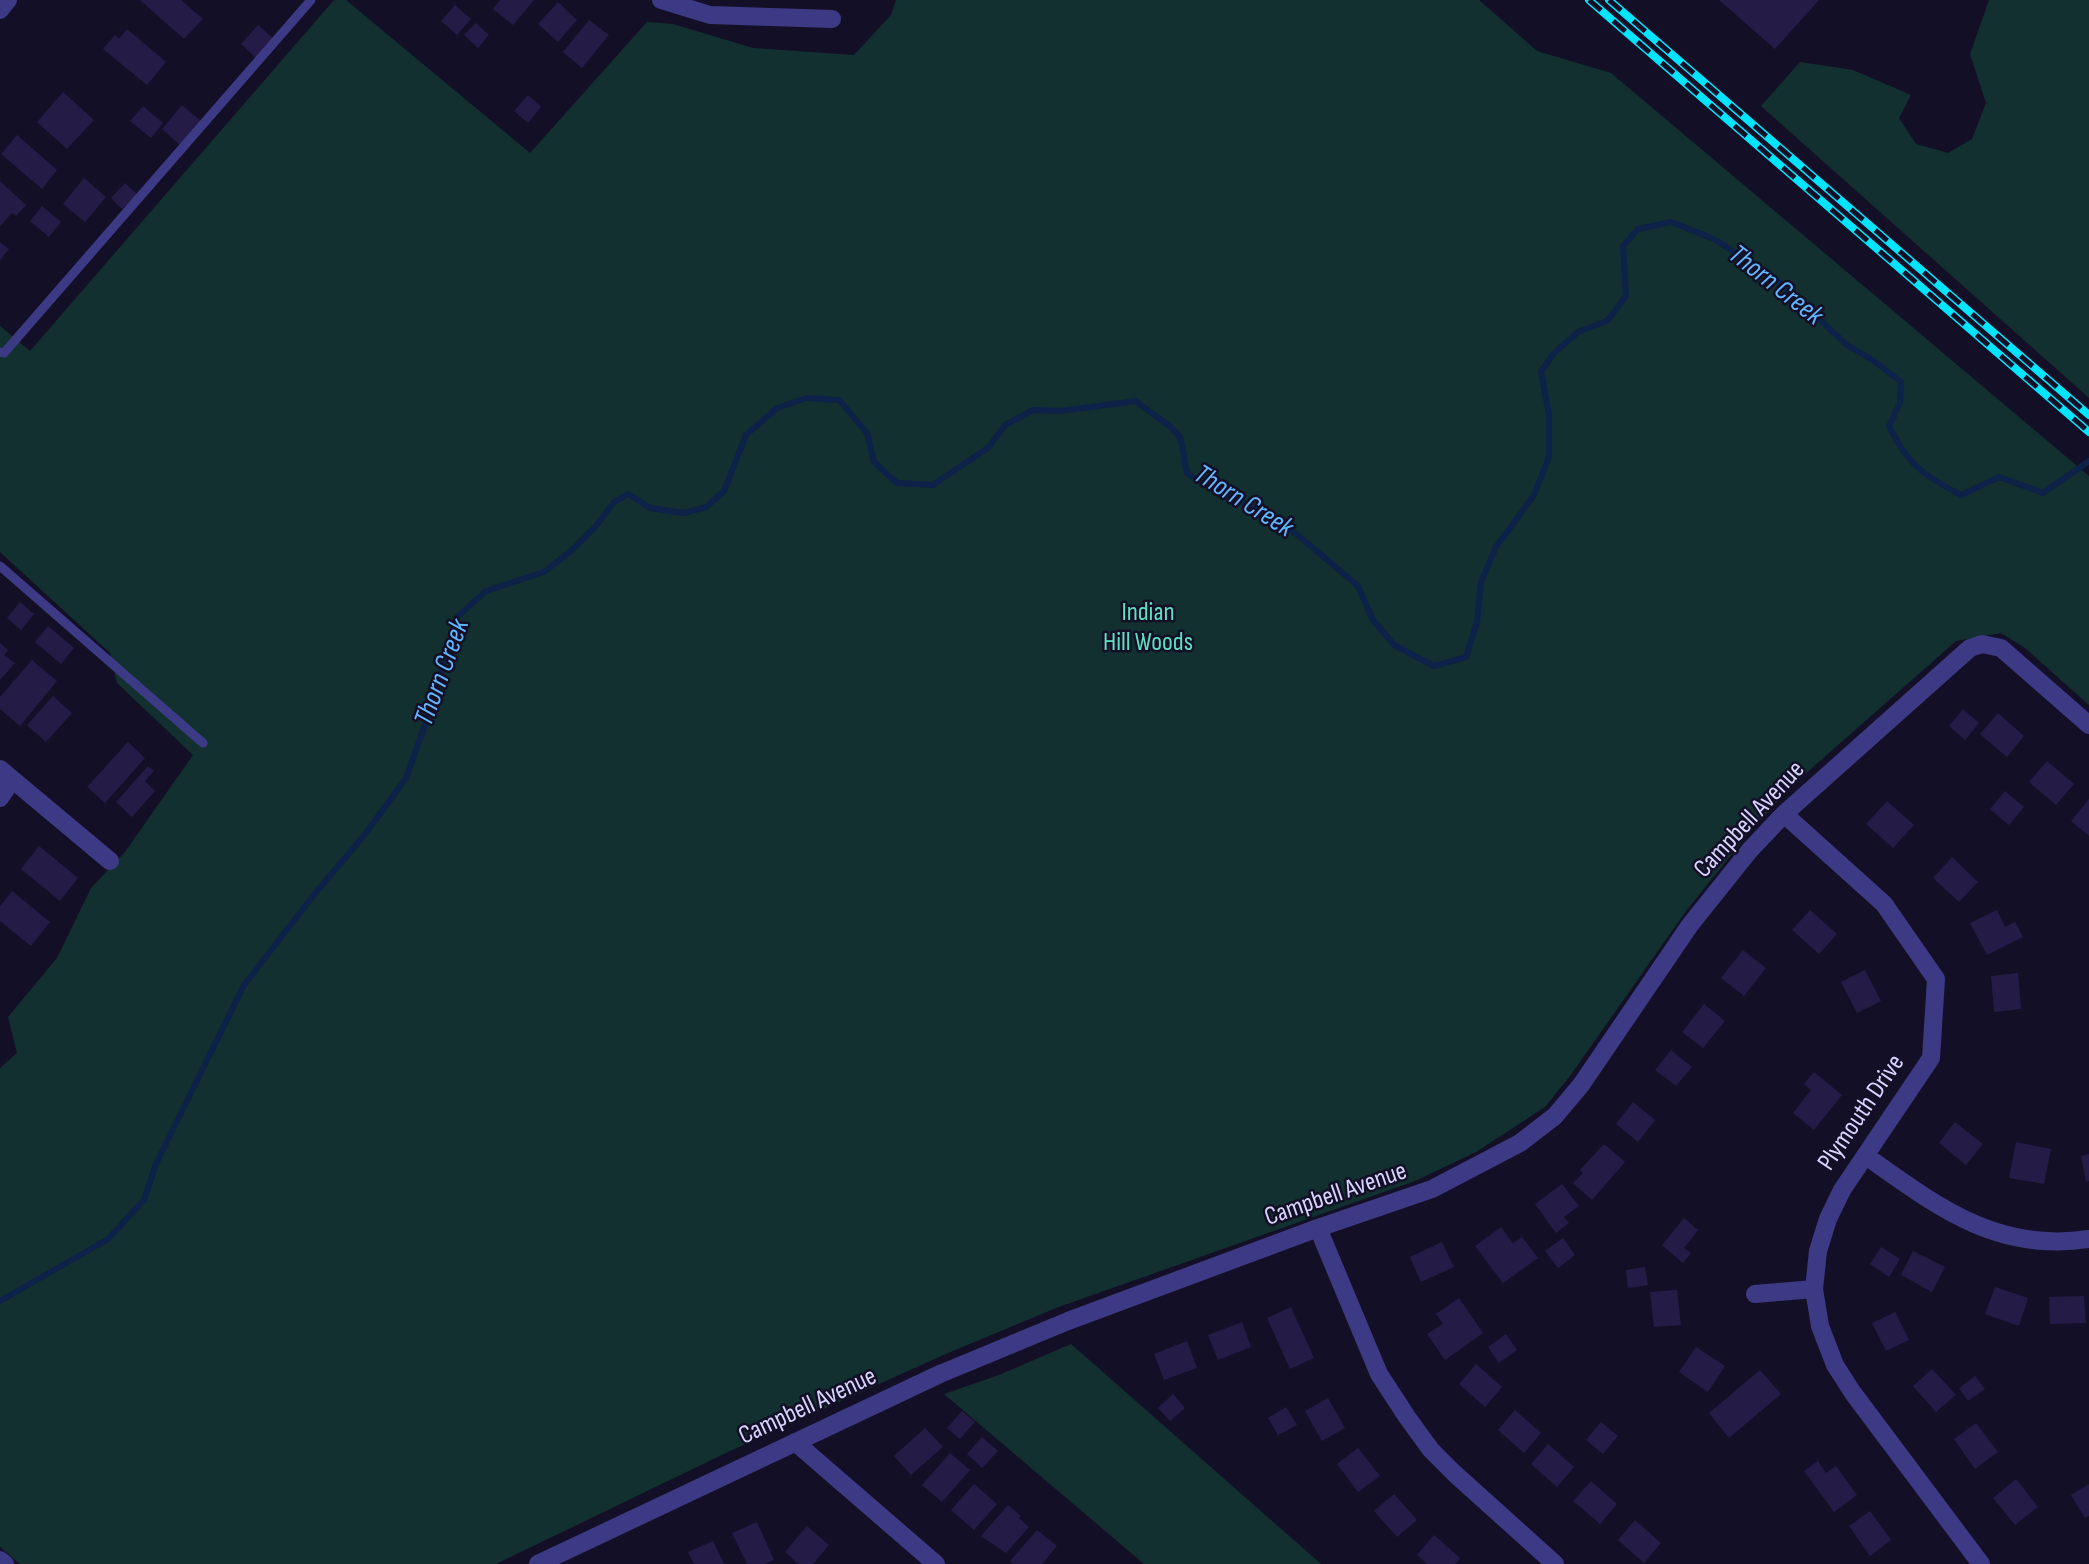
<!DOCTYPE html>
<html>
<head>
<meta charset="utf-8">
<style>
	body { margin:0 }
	canvas { display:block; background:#130f26 }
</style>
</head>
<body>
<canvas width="2089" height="1564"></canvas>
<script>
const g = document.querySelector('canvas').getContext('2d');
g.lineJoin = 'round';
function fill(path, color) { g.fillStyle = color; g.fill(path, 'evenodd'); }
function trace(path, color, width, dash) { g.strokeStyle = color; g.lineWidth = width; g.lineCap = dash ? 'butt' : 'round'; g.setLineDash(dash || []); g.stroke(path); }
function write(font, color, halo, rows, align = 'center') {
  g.font = font + ' "Sofia Sans Condensed",sans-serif'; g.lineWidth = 5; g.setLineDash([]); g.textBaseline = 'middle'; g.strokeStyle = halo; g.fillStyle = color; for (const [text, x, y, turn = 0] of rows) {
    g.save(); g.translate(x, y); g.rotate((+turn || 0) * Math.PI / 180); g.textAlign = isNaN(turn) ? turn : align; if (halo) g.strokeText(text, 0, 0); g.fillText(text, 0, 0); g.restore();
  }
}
fill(new Path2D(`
	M334,0h12l184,153 117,-131 26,2 80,24 101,7 37,-40 5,-15h583l58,51 74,22 478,403v229l-64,-57 -24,-15 -45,8 -161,142 -43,46 -66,82 -116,165 -25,31 -69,45 -61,29 -359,127 -108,45 -218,98 -234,113h-476l-20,-17v-479l17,-15 -9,-36 49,-59 34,-70 34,-36 68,-97 -76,-72 -7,-30 -110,-101v-226l30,25z
	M1989,0h100v398l-328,-292 39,-44 53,8 58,25 -12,23 17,26 32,9 24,-14 14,-36 -16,-49z
	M1071,1344l250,220h-177l-200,-170 55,-19z`), '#12302f');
trace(new Path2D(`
	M0,1301l108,-62 36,-39 12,-36 88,-179 69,-89 53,-63 40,-55 22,-62 29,-99 29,-26 58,-19 28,-22 24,-24 18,-24 14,-8 22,14 34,5 22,-6 18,-16 22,-56 31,-27 30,-10 32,2 28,33 7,29 23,21 36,2 56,-38 16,-22 28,-15 27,1 76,-10c10,10 39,25 44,37 4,10 4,24 7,35l13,9 81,39 77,65 15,34 21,25 40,21 32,-9 11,-35 4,-40 15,-35 38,-52 15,-38v-43l-8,-42 12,-18 25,-22 29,-11 19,-25 -3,-50 15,-17 33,-7 43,17 63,41 70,65 27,16 27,21 -1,21 -11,23c18,38 35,50 72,69l38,-18 44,16 46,-32`), '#0c2248', 6);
fill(new Path2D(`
	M140,0h41l22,19 -19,20z
	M500,0h34l-21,25 -20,-16z
	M1719,0h100l-44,49z
	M558,2l19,18 -19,22 -20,-18z
	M455,5l16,14 -14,16 -16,-14z
	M589,20l20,15 -27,33 -19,-16z
	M476,23l13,12 -11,13 -14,-13z
	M258,25l16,14 -17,20 -16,-15z
	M127,29l39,33 -19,23 -44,-36 12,-14 4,4z
	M63,92l31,28 -27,29 -30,-27z
	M528,95l13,12 -13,16 -14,-12z
	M182,105l19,16 -21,24 -18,-16z
	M143,106l20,17 -12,15 -21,-17z
	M17,135l40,35 -15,19 -41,-35z
	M84,178l22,19 -21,25 -22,-18z
	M0,181l26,24 -10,11 -4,-3 -12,13z
	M125,183l13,12 -16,14 -11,-11z
	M42,206l19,16 -12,15 -19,-16z
	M0,242l9,7 -9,11z
	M20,602l14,12 -13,16 -14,-12z
	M48,626l26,22 -13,16 -26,-22z
	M0,643l8,7 -4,5 11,8 -15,17z
	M32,660l25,21 -37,45 -20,-17v-12z
	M53,696l19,17 -26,29 -19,-17z
	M1963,709l16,14 -14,17 -16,-14z
	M1998,713l26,23 -17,21 -27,-23z
	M128,742l17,16 -40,45 -18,-16z
	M2047,761l27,23 -18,21 -27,-23z
	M148,766l6,5 -9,10 10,10 -23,26 -16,-15z
	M2005,791l19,16 -15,18 -19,-16z
	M2089,799v37l-18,-15z
	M1887,801l27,24 -21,23 -27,-24z
	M39,846l39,32 -18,23 -39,-32z
	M1952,857l26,25 -19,20 -26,-24z
	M12,891l38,31 -19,24 -31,-25v-15z
	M1810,910l27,24 -18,20 -27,-24z
	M1997,910l8,17 10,-5 8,15 -36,18 -17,-32z
	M1743,950l23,18 -22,28 -23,-18z
	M1865,970l16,31 -24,12 -16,-31z
	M2018,973l3,36 -27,3 -3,-36z
	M1704,1004l21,17 -22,27 -21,-16z
	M1671,1050l21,17 -16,19 -21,-16z
	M1814,1072l28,23 -28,35 -21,-17 18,-23 -7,-6z
	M1633,1102l22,18 -17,22 -22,-18z
	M1955,1122l28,22 -17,21 -27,-22z
	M2016,1142l35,7 -7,35 -35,-6z
	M1604,1144l21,18 -33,38 -19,-17 10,-10 -3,-3z
	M2089,1154v27l-3,1 -5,-26z
	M1562,1184l17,22 -15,11 5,6 -13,10 -21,-29z
	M1684,1218l14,12 -14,18 7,5 -8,10 -21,-18z
	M1501,1227l12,16 9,-6 16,21 -35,25 -28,-37z
	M1563,1238l12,17 -17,13 -13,-17z
	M1442,1242l12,25 -33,15 -11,-25z
	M1881,1247l19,12 -11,18 -19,-13z
	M1913,1251l32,16 -13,25 -31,-17z
	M1645,1267l3,18 -20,3 -2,-18z
	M1995,1287l33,11 -9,28 -34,-12z
	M1677,1290l4,35 -27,2 -4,-35z
	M2084,1296l2,27 -36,1 -1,-27z
	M1459,1298l24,35 -38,27 -18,-26 16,-10 -7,-10z
	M1291,1307l23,51 -24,11 -23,-51z
	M1895,1312l14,28 -23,11 -14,-28z
	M1242,1322l9,25 -33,13 -10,-25z
	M1506,1334l11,16 -18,13 -11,-16z
	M1187,1341l10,27 -33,12 -10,-26z
	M1696,1347l29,19 -17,26 -29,-20z
	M1476,1364l26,23 -17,20 -26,-23z
	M1932,1369l24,26 -20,17 -23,-26z
	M1760,1370l21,24 -52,44 -20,-25z
	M1975,1376l10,13 -17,12 -9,-13z
	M1173,1394l12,14 -15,13 -12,-13z
	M1328,1398l17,30 -23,13 -17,-30z
	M1286,1407l11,18 -19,10 -10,-17z
	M1515,1410l26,23 -17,20 -26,-23z
	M962,1411l13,11 -15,17 -13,-11z
	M1601,1422l17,14 -15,18 -17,-14z
	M1976,1423l22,29 -23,17 -21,-30z
	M925,1428l18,19 -32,28 -17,-19z
	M982,1437l16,14 -16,17 -15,-14z
	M1548,1444l26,23 -17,20 -26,-23z
	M1358,1448l22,28 -22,16 -21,-28z
	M950,1453l20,17 -28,32 -20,-17z
	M1818,1461l8,12 10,-7 21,29 -23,17 -30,-41z
	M2016,1479l22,28 -23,18 -22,-27z
	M1591,1481l26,23 -17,20 -27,-23z
	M974,1484l23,20 -23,26 -23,-20z
	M2089,1484v32l-4,2 -14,-23z
	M1394,1494l23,26 -20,17 -23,-26z
	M1008,1505l13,11 -2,2 10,9 -23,26 -25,-17z
	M1870,1511l21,29 -21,16 -21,-30z
	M1635,1520l26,23 -17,20 -26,-23z
	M757,1522l17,38 -9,4h-18l-15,-31z
	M807,1526l22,19 -16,19h-15l-13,-12z
	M1037,1530l20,16 -15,18h-29l-3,-3z
	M1434,1535l26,23 -5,6h-28l-10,-9z
	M713,1541l11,23h-30l-6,-12z`), '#241b47');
trace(new Path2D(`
	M0,352l4,1 307,-353
	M0,566l203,177`), '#3d3a85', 9);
trace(new Path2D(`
	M661,0l49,15 122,4
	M0,10l8,-10
	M0,769l110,92
	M0,798l12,-18
	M1784,814l100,90 52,75 -5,79 -89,132 -14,29 -10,32 -4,38 6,37 15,39 18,28 128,171
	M1866,1156c71,50 130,97 223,83
	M1318,1228l61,146 28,43 24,33 23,23 101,91
	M1755,1294l59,-5
	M795,1442l141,122
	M0,1560l5,4
	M538,1564l402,-190 128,-53 250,-93 114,-39 88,-46 35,-27 26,-31 109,-160 60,-75 34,-36 186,-166 12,-4 19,4 88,77`), '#3d3a85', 18);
const rail = new Path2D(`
	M1589,0l500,432
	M1609,0l480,415`);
trace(rail, '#00e5ff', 8);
trace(rail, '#130f26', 5, [16]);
write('26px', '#5fe0c0', '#130f26', [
	["Indian",1148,613],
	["Hill Woods",1148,643]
]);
write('26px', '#d9d4ff', '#130f26', [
	["Campbell Avenue",1750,820,-47],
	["Plymouth Drive",1862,1113,-56],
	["Campbell Avenue",1336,1195,-19],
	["Campbell Avenue",808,1407,-25]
]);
write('italic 28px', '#62b6ff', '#130f26', [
	["Thorn Creek",1775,286,38],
	["Thorn Creek",1243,502,32],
	["Thorn Creek",443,673,-70]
]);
</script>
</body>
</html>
